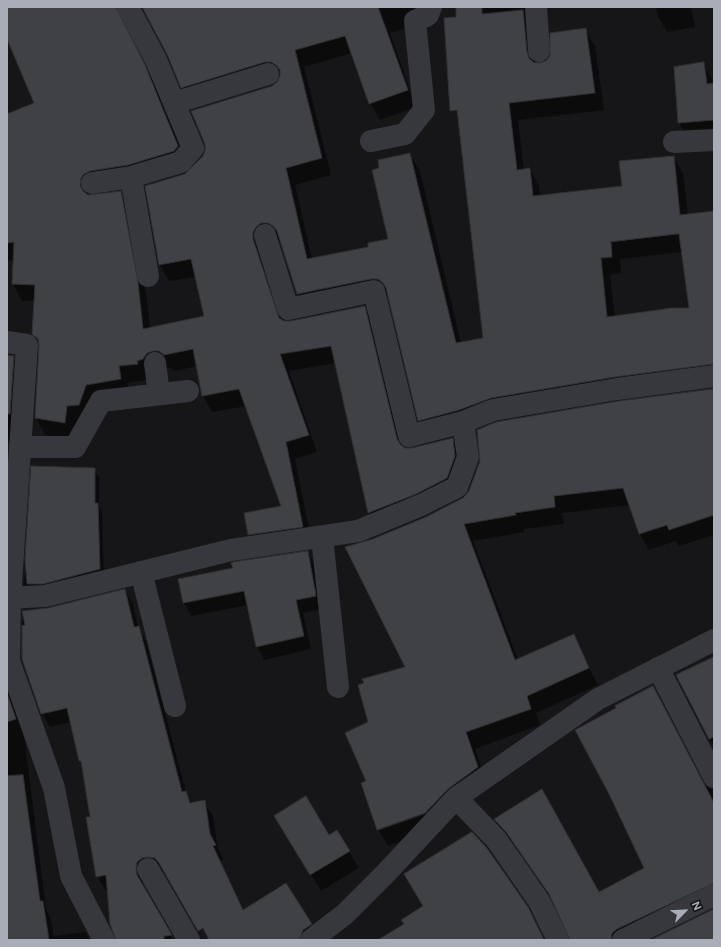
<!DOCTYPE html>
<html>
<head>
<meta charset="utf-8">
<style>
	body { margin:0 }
	#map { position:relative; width:721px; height:947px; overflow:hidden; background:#161618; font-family:Figtree,sans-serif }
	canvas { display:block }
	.frame { position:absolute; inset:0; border:8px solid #a8adb8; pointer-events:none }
	.north { position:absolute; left:665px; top:891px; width:40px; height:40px; -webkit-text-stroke:3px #111113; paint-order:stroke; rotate:66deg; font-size:11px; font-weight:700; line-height:16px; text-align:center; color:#a8adb8 }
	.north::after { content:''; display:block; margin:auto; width:14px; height:18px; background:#a8adb8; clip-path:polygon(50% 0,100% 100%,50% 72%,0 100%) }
</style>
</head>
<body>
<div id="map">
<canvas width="721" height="947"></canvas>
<div class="frame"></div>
<div class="north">N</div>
</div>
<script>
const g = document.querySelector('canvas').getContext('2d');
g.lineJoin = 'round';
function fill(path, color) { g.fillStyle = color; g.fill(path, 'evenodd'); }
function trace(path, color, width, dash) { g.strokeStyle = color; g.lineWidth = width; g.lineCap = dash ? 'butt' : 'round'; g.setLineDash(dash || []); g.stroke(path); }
fill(new Path2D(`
	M7,7h407l6,17 -30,9 26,74 -36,13 -10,-17 -18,-50 -48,14 27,108 -36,10 17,74 58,-11 20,-9 20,-85 10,17 41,172 23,-4 -27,-332h73l6,57 11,-2 38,-33 10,17 9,64 -86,10 6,50 6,-1 9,17 1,10 83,-10 50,-29 10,16 5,42 26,-3v170l-213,32 -72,23 -10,-17 -30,-124 -8,-1 -74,16 -10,-17 -16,-53 -10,-1 -9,16 22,66h7l73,-15 10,17 30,124 8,1 40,-10 10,16 2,18 -86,57 -9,-17 -33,-150 -47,8 28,81 -22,7 17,84 -53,8 -10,-17 33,-27 -35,-101 -35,6 -9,-16 -6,-30 -22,5 -5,-3 -7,-1 -16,13 -20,3 3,12 -34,7 -22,37 -29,-4 -9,-17 4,-71 -7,-13 2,-33h-13l-9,-17 1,-24 -7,1v-79l28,-79 -28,-66zM138,11l7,2 3,3 44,88 83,-26h6l-3,5 -6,4 -86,88 -26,90 9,16 27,-4 9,40 -55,11 -3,-28 -17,-91 -10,-17 -31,4 4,-6 94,-27 -33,-80 -28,-53 -1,-6zM682,252l8,57 -75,8 -5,-42 11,-2 -1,-14z
	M656,7h35l4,20 -28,5 -9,-16z
	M703,64l9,15 1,5 1,-1v53l-26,2 -9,-15z
	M7,356l6,1 10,16 -8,70 -8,-1z
	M714,390v145l-35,11 -3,-5 -27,9 -9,-16 -10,-29 -68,8 2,11 -40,5v3l-51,9 45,119 55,-24 25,49 -62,28 4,12 -65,24 12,35 -53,46 -46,16 -10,-17 -11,-48 2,-59 38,-54 -33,-129zM429,811l1,2 -50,17v-2z
	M94,469l5,8v30l3,5 2,66 -75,15 -5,-9 7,-93z
	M308,552l7,13 8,44 -20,4 8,36 -47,11 -7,-14 -9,-41 -57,11 -7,-13z
	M125,590l8,14 5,23 8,14 40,151 6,11 12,-1 9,14 5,33 5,10 -3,2 24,50 60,3 8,14 -19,12h-83l-41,-81 2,24 -8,-11 -7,-2 -11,7 -2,7 2,6 28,50h-56l-9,-50h-3l-8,-14 -14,-109 -3,-6 -9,-39 -21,5 -8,-14 -19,-54v-48l25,-2z
	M714,657v90l-37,-72z
	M7,685l17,50 22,174 4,7 4,20 31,-4 5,8h-83z
	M704,786l10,4v109l-83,41h-60l-16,-37 -39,-57 -13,-13 -8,-14 104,75 46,-25z
	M285,832l44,5 20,14 10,17 -38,23z`), '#0007');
const building = new Path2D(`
	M7,7h109l29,58 17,42 16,39 -4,5 -46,14 -38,6 -6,3 -3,4 -1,7 3,6 5,4 33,-4 17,91 5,47 61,-13 -13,-57 -32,6 -14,-79 40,-12 18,-18 2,-6v-6l-14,-33 81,-25 5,-4 3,-6v-6l-4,-5 -5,-3h-6l-84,26 -14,-34 -25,-47h236l30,83 -39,14 -24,-68 -50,14 27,108 -36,10 21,91 61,-12v-4l20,-4 -16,-69 7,-2 -1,-8 32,-7 46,190 27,-5 -26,-228 -7,1 -6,-93 12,-1v-10h26v7l41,-4 4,42 2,6 4,4 6,1 7,-2 4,-5v-23l36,-5 9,65 -86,10 8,67 13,-2 3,28 89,-10 -3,-25 55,-5 6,59 34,-4v153l-99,13 -124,21 -32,12 -41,11 -32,-133 -3,-5 -5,-4h-7l-74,15 -20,-63 -4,-5 -5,-3h-7l-5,4 -3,5v7l26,79 5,3h7l74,-15 32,133 3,5 5,4h7l41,-10 2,18 -8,22 -31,16 -48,19 -37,-167 -51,8 29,81 -23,7 17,85 -55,8 -4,-22 37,-7 -42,-117 -37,7 -9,-47 -29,6 -5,-4h-6l-6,2 -4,6 -6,2 1,3 -19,2 2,13 -35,6 -7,20 -12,1 -2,17 -30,-5 4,-72 -1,-7 -6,-5 3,-49 -23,-1 2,-42 -7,1v-129l27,-11 -27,-64zM679,234l10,74h-17l-65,9 -6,-59 11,-1 -1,-15z
	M704,62l3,22 7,-1v37l-36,3 -4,-56z
	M7,355l7,1 -4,58h-3z
	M714,389v126l-45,15 -2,-5 -28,9 -16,-46 -69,8 1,11 -40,6 1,2 -52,9 51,136 59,-26 15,34 -62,28 4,13 -65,23 12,35 -30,22 -23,24 -48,17 -16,-47 5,-2 -21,-48 23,-11 -10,-37 6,-2 -2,-4 43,-12 -60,-120 28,-8 53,-22 37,-19 6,-7 11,-30 -3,-31 19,-8 123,-21z
	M31,466l64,2v35h3l2,66 -57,15h-16l-2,-25z
	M308,551l8,45 -20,4 8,36 -48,11 -12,-56 -61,12 -5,-24 55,-11 -2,-5 2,-1z
	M125,589l9,38 5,-1 43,166 4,-1 4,12 15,-3 5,34 6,11 -3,1 30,64 43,-27 26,41 -9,6 -4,10h-90l-6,-12 -5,3 -39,-68 -4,-5 -7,-1 -6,1 -5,4 -1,7 1,6 35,60 -8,1v4h-48l-6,-16 -4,-49 -10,2 -10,-60h4l-9,-56h-2l-12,-53 -26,6 -19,-55v-33l3,-1 -3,-14 26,-3z
	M714,657v80l-5,2 -33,-64z
	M653,686l61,117v80l-97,46 -5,4 -1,7h-41l-21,-46 -43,-62 -12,-13 48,-30 57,103 45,-24 -35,-74 -34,-64 41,-22 -1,-2z
	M7,693l9,26 -9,3z
	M23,775l17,126h3l6,39h-42v-164z
	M306,796l23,39 8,-5 13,21 -40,24 -36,-59z
	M472,832l14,15 42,60 16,33h-166l26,-16 -3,-4 22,-14 -19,-32z
	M714,909v31h-63z`);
fill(building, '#404145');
trace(building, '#303034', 1);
trace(new Path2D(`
	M128,7l28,53 37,88 -12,14 -50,15 17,99
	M536,7l3,44
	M174,103l94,-29
	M371,141l34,-7 19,-24 -9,-89 13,-6 3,-8
	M674,142l40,-2
	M92,183l39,-6
	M265,235l23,74 86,-18 35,145 54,-14 30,-12 124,-21 97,-13
	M7,342l20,3 -17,253 -1,63 45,127 17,88 33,64
	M155,363l4,31
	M20,447h55l26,-46 87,-10
	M322,537l16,150
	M141,572l34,134
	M7,598l38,-2 186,-46 127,-19 63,-26 36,-18 11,-30 -5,-35
	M658,668l56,109
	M456,798l40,41 43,62 19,39
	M148,869l41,71
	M311,940l34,-26 41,-41 70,-75 142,-99 116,-59
	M623,940l91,-45`), '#37383d', 22);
</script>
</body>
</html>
